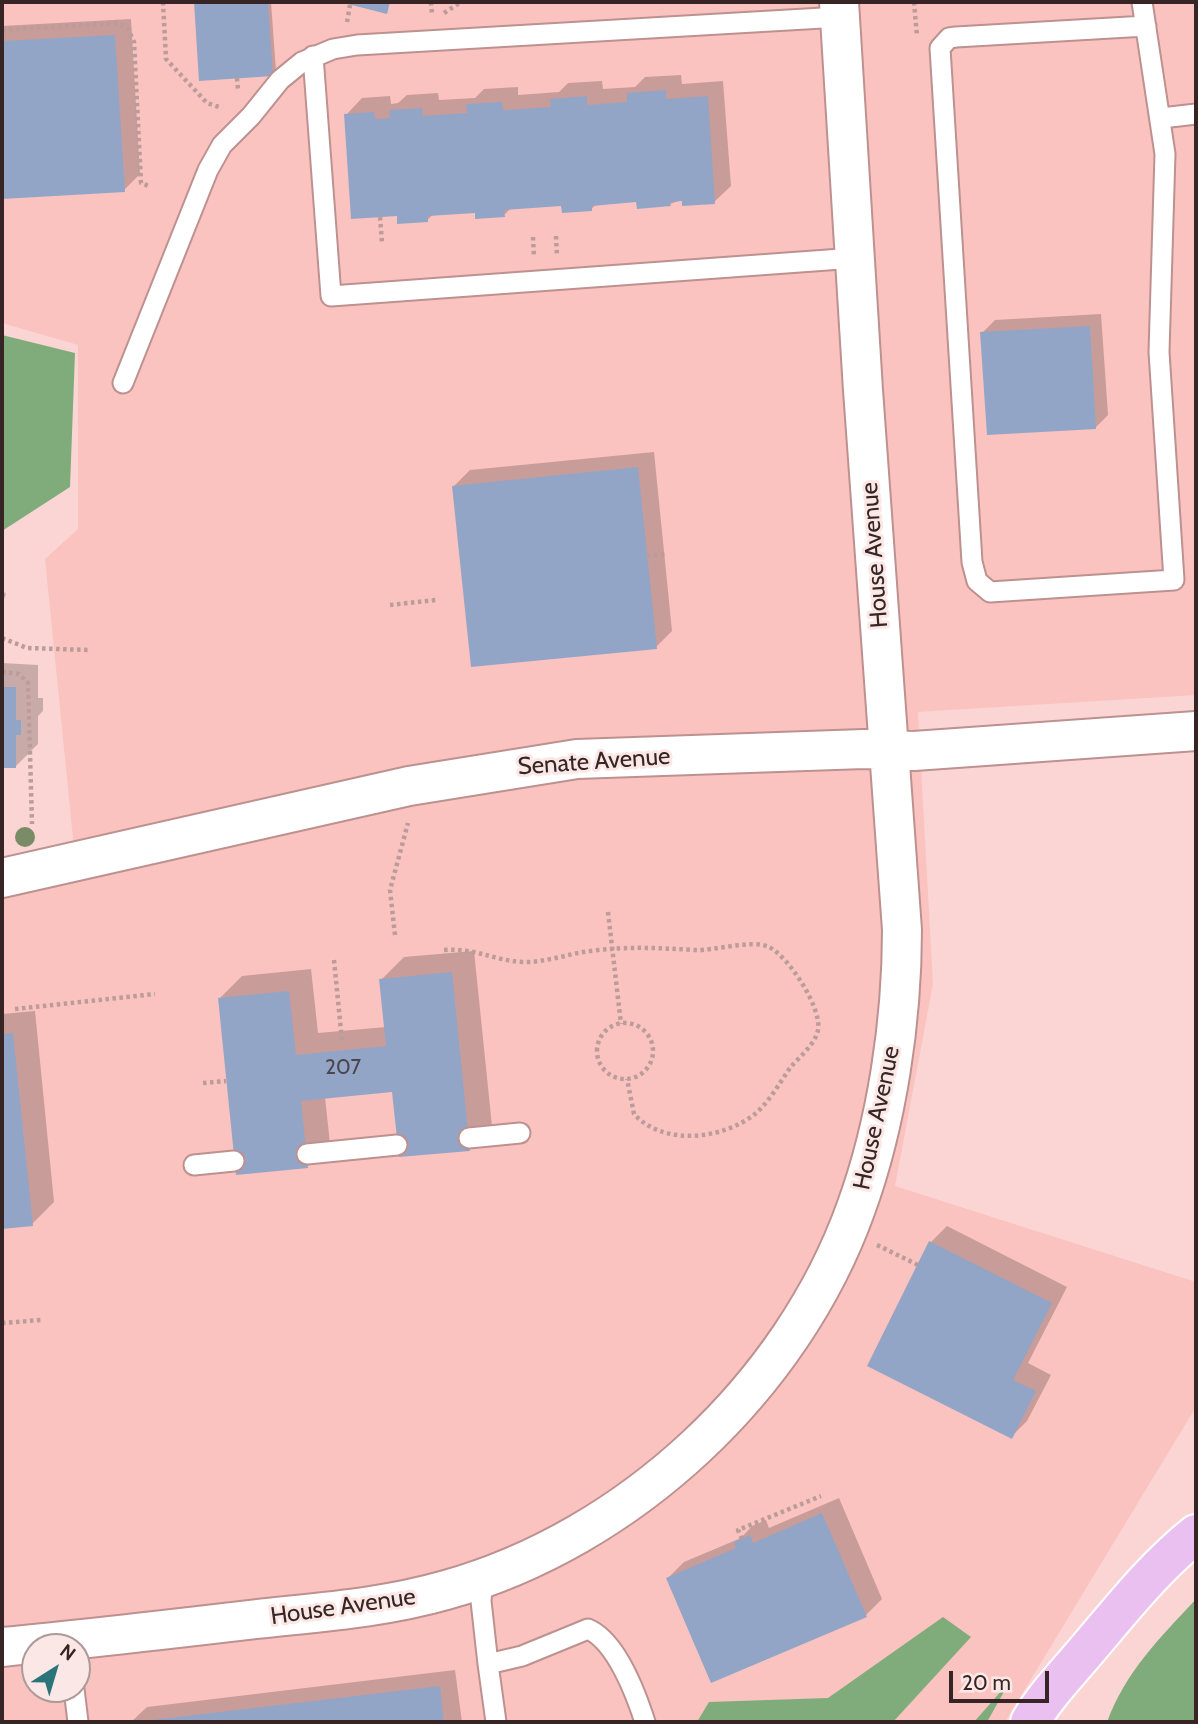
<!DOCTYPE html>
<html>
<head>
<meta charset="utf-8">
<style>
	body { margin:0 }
	#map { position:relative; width:1198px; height:1724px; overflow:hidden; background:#fbd5d3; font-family:Cabin,sans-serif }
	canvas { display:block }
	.frame { position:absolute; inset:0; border:4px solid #362524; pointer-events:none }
	.north { position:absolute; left:21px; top:1633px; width:70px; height:70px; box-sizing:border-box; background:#fbe8e6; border:2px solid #ac9a98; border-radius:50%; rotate:37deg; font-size:19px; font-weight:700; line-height:28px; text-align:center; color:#362524 }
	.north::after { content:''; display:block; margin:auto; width:24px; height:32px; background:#2b757a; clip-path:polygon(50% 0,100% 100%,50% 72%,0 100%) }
	.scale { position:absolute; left:949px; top:1671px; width:100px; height:32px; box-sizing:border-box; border:4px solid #362524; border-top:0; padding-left:9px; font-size:21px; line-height:24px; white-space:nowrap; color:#362524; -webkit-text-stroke:5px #fbe8e6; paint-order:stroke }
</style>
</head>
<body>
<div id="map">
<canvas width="1198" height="1724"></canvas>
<div class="frame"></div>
<div class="north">N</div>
<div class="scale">20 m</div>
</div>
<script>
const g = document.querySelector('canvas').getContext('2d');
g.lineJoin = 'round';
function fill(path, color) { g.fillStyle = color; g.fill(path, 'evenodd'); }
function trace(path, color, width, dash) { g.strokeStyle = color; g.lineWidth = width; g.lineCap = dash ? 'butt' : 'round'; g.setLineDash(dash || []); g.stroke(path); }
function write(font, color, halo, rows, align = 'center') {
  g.font = font + ' Cabin,sans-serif'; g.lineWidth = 6; g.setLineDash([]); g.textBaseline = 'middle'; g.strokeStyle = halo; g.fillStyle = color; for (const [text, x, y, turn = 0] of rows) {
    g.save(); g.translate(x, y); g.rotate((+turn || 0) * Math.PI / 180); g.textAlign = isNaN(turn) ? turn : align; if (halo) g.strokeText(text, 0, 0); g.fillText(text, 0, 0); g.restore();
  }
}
fill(new Path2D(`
	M2,2h1194v693l-278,17 15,272 -38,202 301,96v125l-191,315h-1003v-831l75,-13 -32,-319 33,-30v-184l-76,-22zM35,1647h42v42h-42z`), '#fac3c0');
fill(new Path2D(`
	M2,335l73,18 -5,134 -68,44z
	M1196,1599v123h-89c19,-51 52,-83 89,-123z
	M943,1617l28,20 -78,85h-196l12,-20 119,-4z
	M1010,1681l-23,41h-13z`), '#7fac7a');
fill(new Path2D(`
	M196,2h75l5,69 -4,3 -71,5z
	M131,19l9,155 -16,16 -122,7v-171z
	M681,75l1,9 41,-3 8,105 -17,16 -30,-3 -14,5 -32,-4 -41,4 -6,5 -28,-5 -52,4 -7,7 -28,-4 -42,3 -7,6 -28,-6 -53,-99 16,-17 28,-2 1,8 7,-1 9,-8 31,-2 1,7 36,-2 9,-9 34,-2v8l41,-3 9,-9 34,-2 1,8 32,-2 10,-10z
	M1101,314l7,101 -13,13 -113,-95 13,-13z
	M654,452l18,179 -16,16 -202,-161 16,-16z
	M2,590l4,4 -4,10z
	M2,663l36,2v33h5v13l-5,5v28l-22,22h-14z
	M474,951l18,175 -23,23 -76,-59 -68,7 5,47 -22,22 -88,-168 22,-22 69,-7 7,64 68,-6 -5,-47 23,-23z
	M35,1011l19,191 -22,22 -30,3v-213z
	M947,1226l120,61 -39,76 23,12 -24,46 -16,16 -80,-195z
	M839,1498l43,101 -16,16 -198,-37 16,-16 57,-24 11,-12 14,-6 3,8z
	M455,1670l7,52h-331l16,-15z`), '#0003');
fill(new Path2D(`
	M194,2h74l5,74 -74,5z
	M340,2h50l-3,12z
	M115,35l10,157 -123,7v-158z
	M666,90v9l42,-3 7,108 -33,2v-5l-12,1 1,4 -34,3 -1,-7 -44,4v5l-30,2 -1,-7 -57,4 1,7 -30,2v-6l-47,3v6l-31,2v-8l-46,3 -7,-105 30,-2 1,7 15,-1 -1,-8 33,-2 1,8 44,-3 -1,-9 36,-2 1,8 48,-3 -1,-8 37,-3v9l40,-3v-9z
	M1090,326l6,103 -109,6 -7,-103z
	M638,467l19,182 -186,18 -19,-181z
	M2,687h14v33h5v15h-5v33h-14z
	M452,972l18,179 -71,6 -7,-65 -91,9 7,67 -72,7 -18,-177 71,-7 7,64 90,-9 -7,-67z
	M13,1033l20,193 -31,3v-195z
	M929,1241l123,62 -39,77 23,11 -24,48 -145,-73z
	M822,1513l45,104 -156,66 -45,-105 70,-30 -2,-6 16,-7 3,8z
	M440,1686l4,36h-300v-1z`), '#93a5c7');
const service = new Path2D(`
	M1142,2l23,152 -6,198 15,228 -184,12 -13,-11 -5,-19 -32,-514 9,-10 7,-1 190,-11
	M313,56l18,240 524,-38
	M1162,118l34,-4
	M123,383l85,-213 14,-25 29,-29 29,-36 22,-18 31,-13 24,-4 483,-28
	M469,1138l51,-5
	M307,1154l90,-9
	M194,1165l40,-4
	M483,1577l-2,24 7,63
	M74,1689l4,33
	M496,1722l-8,-58 34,-8 66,-27c28,12 48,65 57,93`);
const minor = new Path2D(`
	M2,878l407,-92 168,-27 287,-10 50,2 282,-20
	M2,1647c85,-8 170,-18 255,-28 64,-7 126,-11 189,-29 183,-51 346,-203 410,-382 31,-85 46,-187 46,-278l-39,-540 -24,-388`);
const primary = new Path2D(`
	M1030,1722c14,-24 32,-43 50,-64 38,-44 71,-88 116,-124`);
trace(service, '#bd918f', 23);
trace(minor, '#bd918f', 42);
trace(primary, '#fff', 42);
trace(new Path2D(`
	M163,2l3,57 41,44 15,5
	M431,2l1,13
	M914,2l3,34
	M444,13l17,-11
	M347,22l3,-17
	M2,30l115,-7 11,6 6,13 7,141 10,4
	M237,78l1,13
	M380,217l2,26
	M556,236l1,20
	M533,237l1,20
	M647,556l18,-2
	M390,605l46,-5
	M2,638l25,10 62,2
	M2,672l17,2 9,9 4,141
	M608,912l13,112
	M395,935l-5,-45 18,-67
	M444,950c33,-2 48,10 78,12 22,1 45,-8 68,-11 38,-5 67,-3 105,-1 19,1 58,-11 74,-3 20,10 53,61 49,83 -3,15 -19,27 -28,38 -11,16 -21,34 -35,46 -33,26 -92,32 -121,0l-7,-35
	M334,960l8,81
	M15,1009l140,-15
	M597 1051a28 28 0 1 1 56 0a28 28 0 1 1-56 0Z
	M203,1083l23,-2
	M877,1245l41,20
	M2,1323l39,-3
	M742,1539l-4,-9 83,-34`), '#bb9c9a', 4.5, [3.5, 3.5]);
trace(service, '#fff', 19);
trace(minor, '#fff', 38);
trace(primary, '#e9c0ef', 38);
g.fillStyle = '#798c66';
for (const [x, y] of [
	[25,837]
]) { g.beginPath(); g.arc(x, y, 10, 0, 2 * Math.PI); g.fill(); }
write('21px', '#4d454d', null, [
	["207",343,1068]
]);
write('24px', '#362524', '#fbe8e6', [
	["House Avenue",875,555,-94],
	["Senate Avenue",594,762,-4],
	["House Avenue",877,1118,-78],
	["House Avenue",343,1607,-8]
]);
</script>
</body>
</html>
